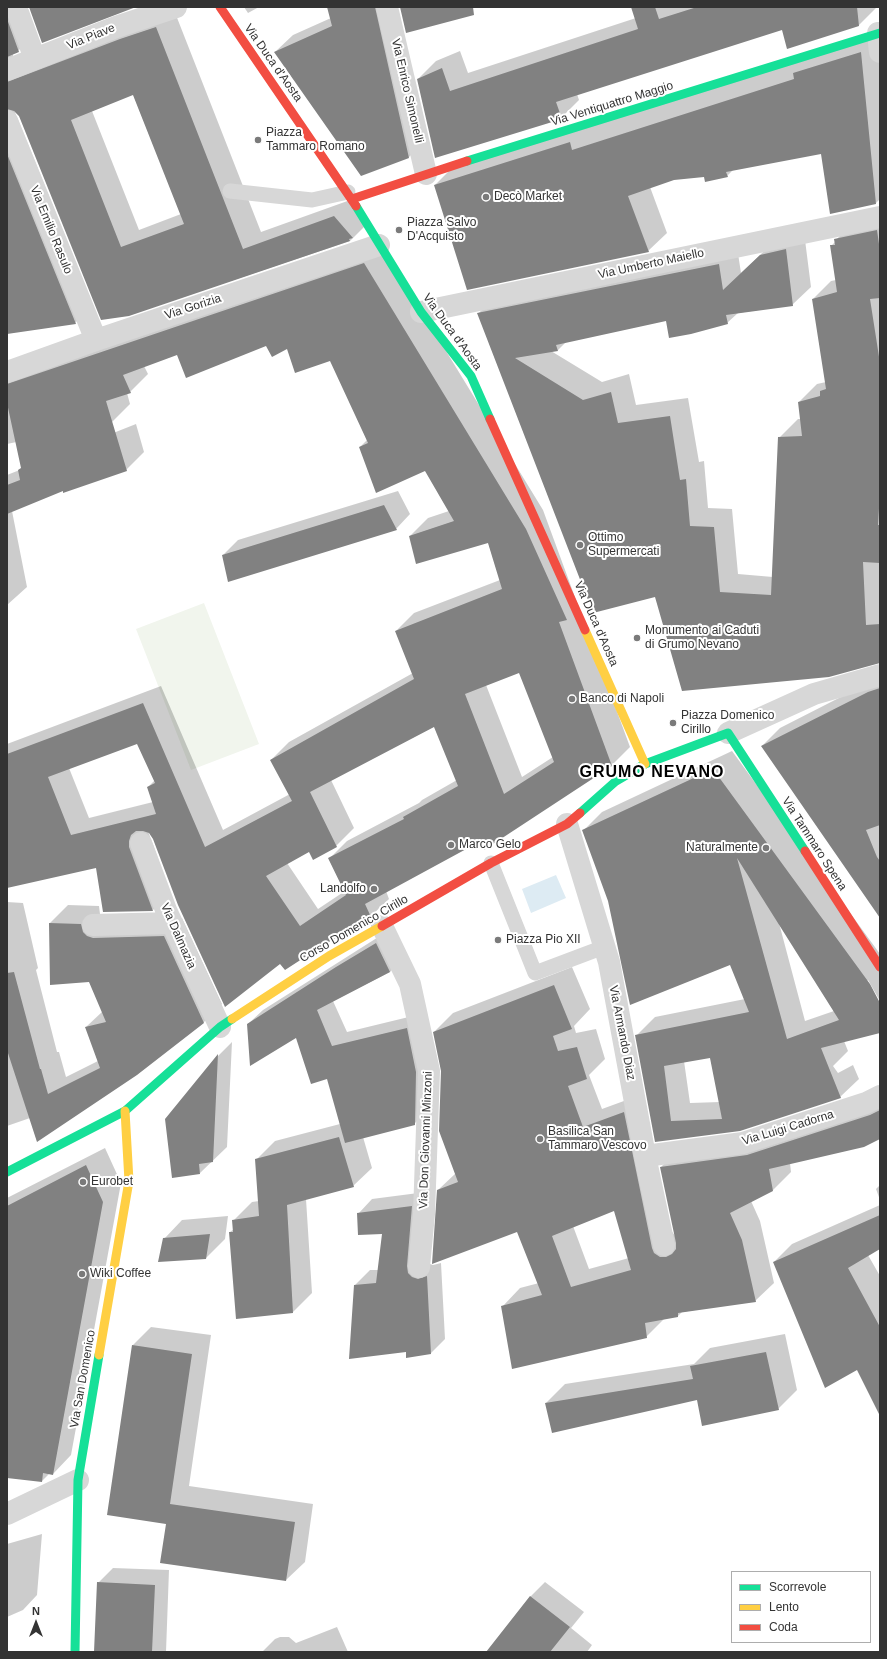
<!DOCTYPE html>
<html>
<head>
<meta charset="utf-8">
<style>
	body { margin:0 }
	#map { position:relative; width:887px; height:1659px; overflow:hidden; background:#fff; font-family:Helvetica,sans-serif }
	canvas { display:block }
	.frame { position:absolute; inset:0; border:8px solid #333; pointer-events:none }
	.legend { position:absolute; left:731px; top:1571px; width:140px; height:72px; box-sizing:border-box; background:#fff; border:1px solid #adadad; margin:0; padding:5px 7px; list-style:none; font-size:12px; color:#333 }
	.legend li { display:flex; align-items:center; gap:8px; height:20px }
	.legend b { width:20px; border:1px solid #adadad }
	.north { position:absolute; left:16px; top:1603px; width:40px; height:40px; -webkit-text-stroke:3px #fff; paint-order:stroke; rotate:0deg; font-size:11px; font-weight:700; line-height:16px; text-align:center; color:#333 }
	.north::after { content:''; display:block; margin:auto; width:14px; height:18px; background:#333; clip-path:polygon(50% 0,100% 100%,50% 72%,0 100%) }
</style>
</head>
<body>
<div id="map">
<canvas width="887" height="1659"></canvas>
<div class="frame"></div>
<ul class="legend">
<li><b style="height:5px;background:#16e098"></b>Scorrevole</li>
<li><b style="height:5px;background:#ffcf43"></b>Lento</li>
<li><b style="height:5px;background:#f24e42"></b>Coda</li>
</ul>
<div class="north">N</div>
</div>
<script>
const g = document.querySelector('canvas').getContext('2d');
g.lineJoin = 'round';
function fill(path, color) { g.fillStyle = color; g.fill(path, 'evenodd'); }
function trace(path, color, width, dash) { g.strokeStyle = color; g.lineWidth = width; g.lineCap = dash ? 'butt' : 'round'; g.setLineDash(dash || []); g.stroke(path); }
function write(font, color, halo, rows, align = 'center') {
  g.font = font + ' Helvetica,sans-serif'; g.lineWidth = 4; g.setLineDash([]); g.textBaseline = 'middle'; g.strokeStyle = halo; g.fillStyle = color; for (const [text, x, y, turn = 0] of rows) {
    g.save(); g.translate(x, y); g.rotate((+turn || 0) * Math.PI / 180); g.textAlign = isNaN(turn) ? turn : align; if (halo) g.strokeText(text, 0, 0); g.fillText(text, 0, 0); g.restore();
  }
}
fill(new Path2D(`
	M204,603l55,141 -68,26 -55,-141z`), '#f1f5ed');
fill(new Path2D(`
	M556,875l10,23 -35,15 -9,-24z`), '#ddebf3');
fill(new Path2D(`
	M7,7l29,26 -18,18 -5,3v3l161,-47 87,222 92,-33 15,24 -18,18 -221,74 -110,-199 -5,-6 79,195 -18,18 -68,10zM133,94l48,120 -42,16 -47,-119z
	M244,7h15l-11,6z
	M328,7h68l31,132 -18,18 -48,18 -86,-123 18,-17 38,-17z
	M632,7l244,1 -18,18 -75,3 -206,65 2,6 -18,18 -125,39 -18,-78 18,-18 24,-10 8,22 168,-55z
	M880,36v163l-4,4 -54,-50 -88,16 -7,7h-23l-31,3 -23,8 17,46 -19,18 -213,-66 19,-19z
	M880,216v446l-225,-66 -177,-282 18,-19 241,-48 4,26 38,-36 25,-5 7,55 -19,18 -54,8 -11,10 -60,-3 -100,21 -9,9 -7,1 51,31 27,-8 7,31 52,-7 11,64 5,-1 4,47 24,1 6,65 35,3 6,-139 19,-19h3l-2,-17 18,-18 9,-2 -13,-83 18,-18 5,-1 -5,-34 5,-5v-1l18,-19z
	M382,246l161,264 87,237 -18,18 -131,75 -95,51 3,8 -18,17 -49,29 -168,-107 -6,-7 22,61 -17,18 -56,-43 -90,20v-143l154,-58 62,144 67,-36 -19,-34 18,-18 124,-69 -17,-42 18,-18 86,-33 -12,-38 -78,-6 18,-18 21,-7 -24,-41 -65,-23 7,-7 -36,-80 -44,-12 -20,-3 -90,9 -33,12 4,8 -18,18 -3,1 3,11 -18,18 -105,22v-72zM520,672l33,85 -31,20 -36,-92zM435,726l22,54 -35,20 -3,3 -72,38 -18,18 16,32 -27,18 -31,-46 23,-12 26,-5 18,-18 -23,-48zM138,742l17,38 -7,7 5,15 -64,16 -20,-50z
	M136,424l8,28 -18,18 -62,19 -52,22 15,76 -20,18v-130z
	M398,491l12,23 -14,15 -173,26 15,-15z
	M880,677v239l-118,-170 18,-18z
	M732,751l148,203v47l-12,-21 -1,1 13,24v21l-36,15 4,10 -15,15 5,7 15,-8 6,14 -19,18 -184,44 -20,-105 19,-19 90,-18 -14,-36 -122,-62 -26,-70 19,-19zM779,923l55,88 -29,10zM710,1056l10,46 -30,1 -6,-42z
	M7,902l16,1 15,65 -2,2 21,82h2l7,25 32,-16 -12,-34 17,-16 -14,-30 -38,3 -1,-61 18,-18 31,1 1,8 12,6 70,-2 40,86 -18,18 -68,53 -99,66 -7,-23 -23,8z
	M391,929l13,28 -14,15 -57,29 14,31 74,-18 8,95 -15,15 -51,13 9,31 -19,18 -47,13 6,94 -19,19 -63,-80 4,-3 -1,-8 19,-19 7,-1 -3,-41 19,-19 65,-17 -12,-47 -31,-40 -49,-13 15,-14z
	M572,967l18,42 -16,17 2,7 20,-4 9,30 -16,16 13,34 41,-15 27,135 6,8 -15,-70 19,-19 200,-48v37l-90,26 1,9 -18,18 -22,11 9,20 14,62 -19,18 -73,11 -4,4 -13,2 -19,19 -144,-30 18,-19 19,-5 -21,-52 -80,-41 18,-17 -14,-102 -8,-39 19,-19zM615,1210l14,48 -40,11 -16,-43z
	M232,1042l-5,105 -27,26 -34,-53 53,-65z
	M105,1148l16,35 -50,272 -18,19 -3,-1 -8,8 -35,-4v-279z
	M880,1185v15l-4,-11z
	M426,1192l1,71 6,2 8,-2 4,76 -14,14 -25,-2 -51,-66 15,-15h9l4,-37 -25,-19 14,-15z
	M880,1205v42l-12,8 12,21v138l-22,-45 -84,-107 18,-18z
	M228,1216l-3,23 -19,19 -42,-19 18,-19z
	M151,1327l60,8 -22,151 124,18 -8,58 -19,18 -119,-57 -34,-178z
	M785,1334l12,56 -19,19 -80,-10 -152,4 19,-19 129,-20 16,-16z
	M42,1534l-5,61 -14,15 -16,7v-73z
	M113,1568l56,2 -3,82h-71l3,-69z
	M545,1582l39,30 -13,16 21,17 -5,7h-90l-6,-5 40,-51z
	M337,1627l11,25h-86l13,-13 5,-2h9l7,6z`), '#0003');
fill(new Path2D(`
	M29,7h107l-94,36z
	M327,7h48l34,151 -48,18 -87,-124 58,-26z
	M400,7h73l1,8 -68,18z
	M631,7h24l4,12 38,-12h160l2,19 -72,23 -5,-19 -226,72 6,17 -127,39 -18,-79 25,-11 8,23 188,-62z
	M7,19l12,33 -12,5z
	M156,27l87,222 91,-33 19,22 -4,1 1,2 -221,75 -28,4 -82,-204 -5,-5 -7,-2v-27l113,-43zM133,95l51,129 -63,23 -50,-127z
	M861,52l15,152 -46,10 -9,-60 -95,18 2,5 -23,5 -1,-5 -30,3 -46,16 21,56 -182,38 -33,-105 136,-43 2,8 222,-71 -1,-6z
	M7,154l69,170 -69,10z
	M877,230l3,21v47l-10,1 10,64v129l-2,33h2v38l-17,-1 3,63 14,-1v39l-51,14 -147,14 -27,-94 -62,16 -116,-300 242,-49 4,26 37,-35 26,-6 7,57 -67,9 2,9 -37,10 -22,4 -3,-17 -110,24 2,6 -43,7 68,42 28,-8 7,31 52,-7 10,64 6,-1 4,47 24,1 6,65 51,3 7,-158 24,-1 -4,-34 22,-6v-5l6,-2 -14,-90 25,-7 -7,-47h5l-1,-6z
	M364,263l162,266 41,91 -8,2 53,144 -128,84 -3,-9 -116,63 6,13 -49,29 -37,24 -5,-6 -55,43 -47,-102 -25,-66 -4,-6 -6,-2h-7l-5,4 -2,6v6l24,64 -50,1 -7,-44 -89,20v-134l136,-51 62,144 87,-46 -22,-41 144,-81 -19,-48 107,-42 -14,-46 -72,21 -7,-28 45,-15 -29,-50 -49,22 -17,-46 9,-4 -38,-82 -35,12 -8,-24 -15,8 -6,-11 -80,32 -9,-23 -54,20 8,18 -25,8 21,70 -64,22v-2l-56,23v-29l13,-5 -2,-10 3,-2 -14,-65v-19zM519,673l35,89 -50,32 -39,-100zM434,727l24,59 -55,31 1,2 -76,39 18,37 -46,31 -34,-50 43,-24 4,8 24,-13 -27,-55zM137,744l18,39 -8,4 9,27 -85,21 -23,-58z
	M384,505l13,25 -169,52 -6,-27z
	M880,688v137l-14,5 11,27 3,4v57l-119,-172 107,-54z
	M713,769l157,215 10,19v30l-59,15 20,50 -101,33 -85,11 -20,-107 114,-23 -19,-47 -100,40 -22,-104 -26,-71zM737,858l102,162 -52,19zM710,1058l12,61 -51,2 -7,-55z
	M49,923l32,1 2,8 4,4 6,2 71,-2 40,87 -67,52 -100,67 -30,-92v-77l7,-1 26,97h1l7,25 52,-26 -15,-41 21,-5 -17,-40 -39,3z
	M376,943l14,29 -73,38 15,36 75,-18 9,44 -1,53 -70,18 -18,-64 -16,5 -15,-46 -46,28 -3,-42 89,-57z
	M554,985l18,44 -19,7 5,15 19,-4 10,32 -19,7 15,41 41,-15 28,136 2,5 6,4h6l6,-3 4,-5v-6l-16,-76 87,-12 123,-40 10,-5v29l-16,8 -95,22 4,22 -43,22 12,27 14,62 -78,11v4l-33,6 2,15 -135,31 -11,-63 41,-11 -25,-63 -85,32 5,-74 21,-8 -19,-51 2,-60 -8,-39zM614,1211l17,59 -60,17 -19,-51z
	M218,1054l-5,108 -14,2 1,10 -28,4 -7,-59z
	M339,1137l15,50 -67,18 6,108 -57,6 -7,-87h4l-1,-12 27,-4 -4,-57z
	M86,1165l17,37 -50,273 -10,-2 -1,9 -35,-4v-272z
	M412,1206l-5,60 1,7 4,4 6,2 9,-3 4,78 -25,4v-6l-57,7 5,-74 22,-2 6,-49 -24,1 -1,-22z
	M880,1215v34l-32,19 32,59v89l-23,-46 -32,18 -52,-126z
	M210,1234l-4,25 -48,3 5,-24z
	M132,1345l60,9 -22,150 125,18 -9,59 -126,-18 6,-39 -59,-9z
	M766,1352l13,58 -77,16 -5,-26 -145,33 -7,-30 148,-24 -3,-13z
	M97,1582l58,3 -3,67h-58z
	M530,1596l40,31 -20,25h-64z`), '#818181');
trace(new Path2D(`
	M230,191l82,9 36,-8
	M491,863l44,110 69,-26`), '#d7d7d7', 15);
trace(new Path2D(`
	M16,7l19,52
	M387,7l39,167
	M878,33l2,19
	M7,70l109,-43 60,-20
	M7,121l89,219
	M421,312l459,-95
	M7,372l89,-32 283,-95
	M728,733l86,-39 66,-19
	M567,824l42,138 36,194 19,89
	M141,843l25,67 54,117
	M93,925l79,-2
	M382,926l28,58 19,87 -5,143 -5,53
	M645,1156l98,-13 123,-40 14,-7
	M7,1514l71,-34`), '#d7d7d7', 22);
trace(new Path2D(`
	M467,161l413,-128
	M356,206l65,106 50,64 19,43
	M580,813l36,-32 29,-17 83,-31 77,118
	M7,1172l118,-61 95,-84 12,-8
	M75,1652l3,-172 21,-125`), '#16e098', 9);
trace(new Path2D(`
	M585,630l60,134
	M232,1019l97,-63 53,-30
	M99,1355l30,-174 -4,-70`), '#ffcf43', 9);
trace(new Path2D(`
	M220,7l136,199
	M352,199l115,-38
	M490,419l95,211
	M805,851l75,116
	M382,926l109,-63 76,-39 13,-11`), '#f24e42', 9);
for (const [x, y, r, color] of [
	[258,140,4,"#7a7a7a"],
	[486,197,4,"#7a7a7a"],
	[399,230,4,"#7a7a7a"],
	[580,545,4,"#7a7a7a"],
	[637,638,4,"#7a7a7a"],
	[572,699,4,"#7a7a7a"],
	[673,723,4,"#7a7a7a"],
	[451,845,4,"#7a7a7a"],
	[766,848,4,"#7a7a7a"],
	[374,889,4,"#7a7a7a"],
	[498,940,4,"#7a7a7a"],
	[540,1139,4,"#7a7a7a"],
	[83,1182,4,"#7a7a7a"],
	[82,1274,4,"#7a7a7a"]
]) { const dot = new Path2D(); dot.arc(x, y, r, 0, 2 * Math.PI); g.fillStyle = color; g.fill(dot); trace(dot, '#fff', 1.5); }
write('12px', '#333', '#fff', [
	["Via Piave",91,37,-22],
	["Via Duca d'Aosta",273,63,55],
	["Via Enrico Simonelli",407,91,77],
	["Via Ventiquattro Maggio",612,104,-17],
	["Via Emilio Rasulo",51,230,68],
	["Via Umberto Maiello",651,264,-12],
	["Via Gorizia",193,307,-18],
	["Via Duca d'Aosta",452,332,54],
	["Via Duca d'Aosta",596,624,66],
	["Via Tammaro Spena",814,844,57],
	["Corso Domenico Cirillo",354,929,-30],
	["Via Dalmazia",178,936,66],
	["Via Armando Diaz",622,1033,79],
	["Via Luigi Cadorna",788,1128,-17],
	["Via Don Giovanni Minzoni",426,1140,-88],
	["Via San Domenico",83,1379,-80]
]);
write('12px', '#333', '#fff', [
	["Piazza",266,133],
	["Tammaro Romano",266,147],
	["Decò Market",494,197],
	["Piazza Salvo",407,223],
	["D'Acquisto",407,237],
	["Ottimo",588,538],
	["Supermercati",588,552],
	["Monumento ai Caduti",645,631],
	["di Grumo Nevano",645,645],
	["Banco di Napoli",580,699],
	["Piazza Domenico",681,716],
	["Cirillo",681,730],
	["Marco Gelo",459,845],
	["Naturalmente",758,848,"right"],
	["Landolfo",366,889,"right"],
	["Piazza Pio XII",506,940],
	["Basilica San",548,1132],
	["Tammaro Vescovo",548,1146],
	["Eurobet",91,1182],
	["Wiki Coffee",90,1274]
], 'left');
g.letterSpacing = '1px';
write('bold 16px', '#000', '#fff', [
	["GRUMO NEVANO",652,773]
]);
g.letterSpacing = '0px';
</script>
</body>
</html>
